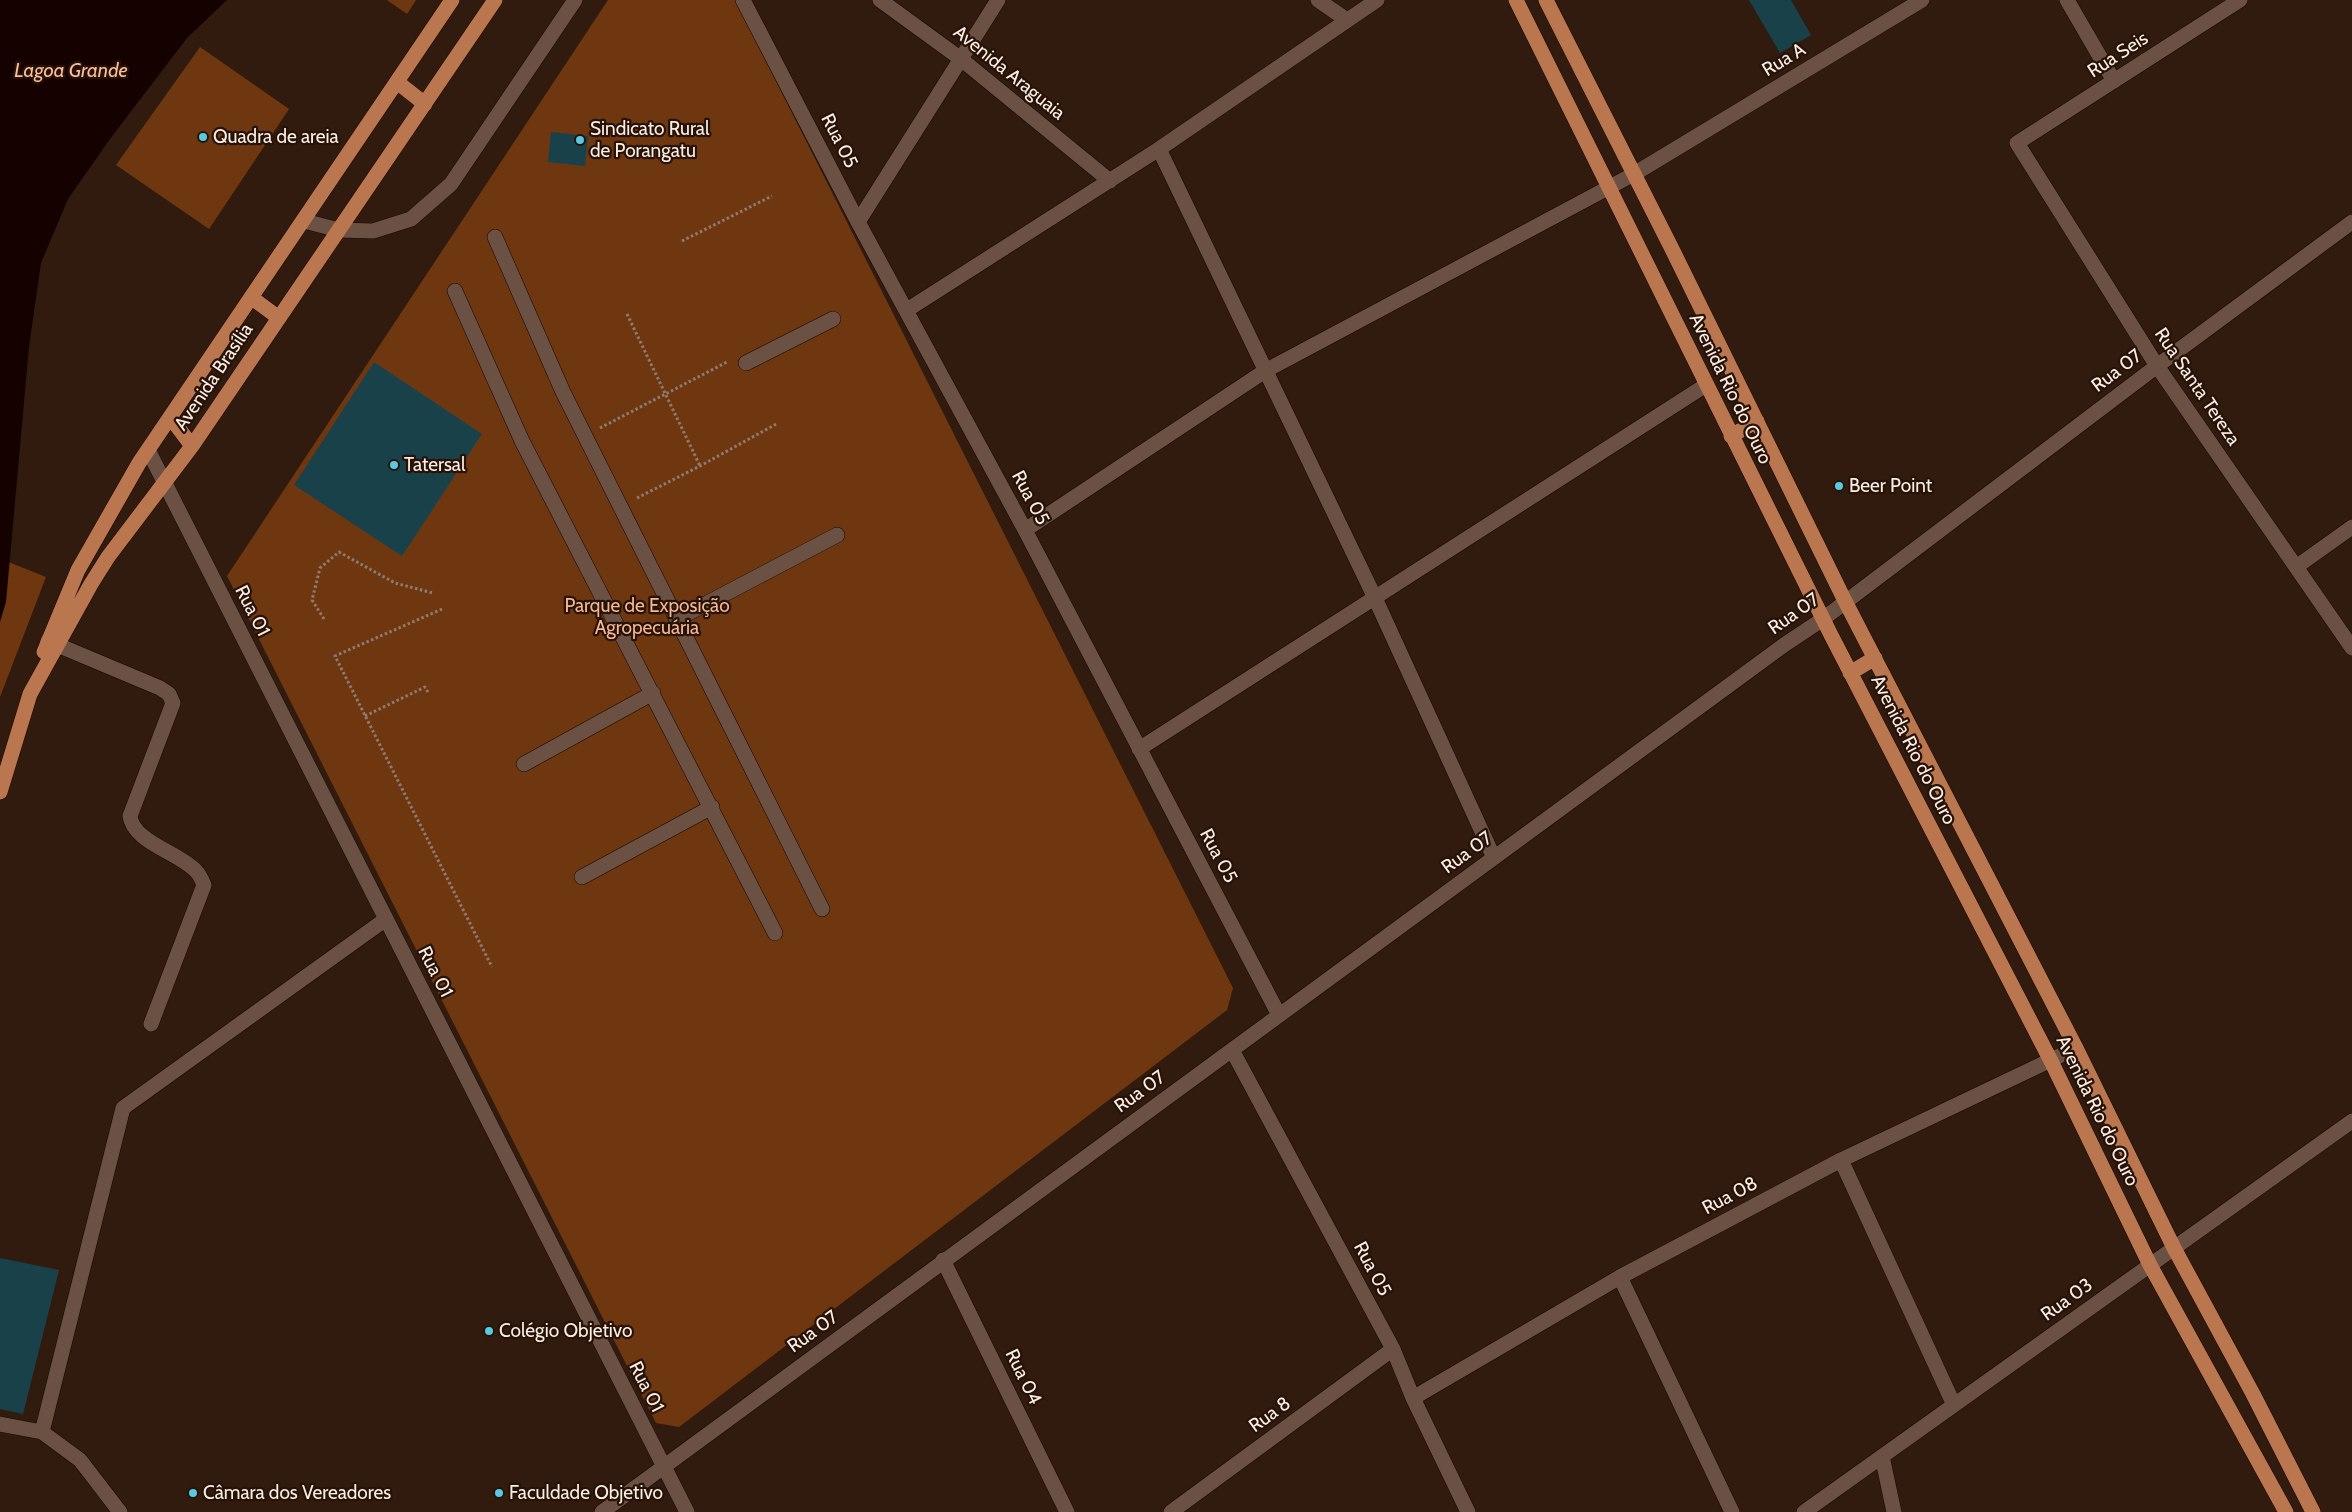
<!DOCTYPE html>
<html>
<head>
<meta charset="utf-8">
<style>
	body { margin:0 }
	canvas { display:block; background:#311b0f }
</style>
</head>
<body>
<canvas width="2352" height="1512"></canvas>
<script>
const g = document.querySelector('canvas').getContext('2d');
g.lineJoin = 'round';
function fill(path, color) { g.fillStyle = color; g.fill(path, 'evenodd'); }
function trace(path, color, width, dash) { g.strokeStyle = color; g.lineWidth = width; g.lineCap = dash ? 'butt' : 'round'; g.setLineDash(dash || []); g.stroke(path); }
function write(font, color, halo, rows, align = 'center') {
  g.font = font + ' Cabin,sans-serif'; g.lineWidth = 4.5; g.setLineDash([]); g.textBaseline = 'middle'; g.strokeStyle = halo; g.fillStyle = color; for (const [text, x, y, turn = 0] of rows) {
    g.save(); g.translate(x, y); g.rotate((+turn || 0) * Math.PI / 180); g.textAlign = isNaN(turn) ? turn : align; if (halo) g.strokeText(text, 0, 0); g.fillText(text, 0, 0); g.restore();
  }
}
fill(new Path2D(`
	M387,0h29l-9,14z
	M608,0h127l498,988 -6,22 -548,417 -23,-4 -429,-847z
	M200,47l89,62 -80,120 -93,-64z
	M1,559l45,18 -46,120v-136z`), '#6f3710');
fill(new Path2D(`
	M0,0h227l-40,38 -77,101 -42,60 -27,64 -12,84 -23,255 -6,20z`), '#150200');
fill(new Path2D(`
	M1749,0h42l20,35 -31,18z
	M551,132l37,4 -3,30 -37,-4z
	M374,362l108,72 -80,122 -108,-71z
	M0,1258l59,12 -36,144 -23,-5z`), '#19414a');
const minor = new Path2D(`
	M743,0l115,222 167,308 254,485
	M880,0l81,59 149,122
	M1318,0l29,20
	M2067,0l47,81
	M2240,0l-223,143 140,223 195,282
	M1159,149l216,449 119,260
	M304,221l35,9 34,1 38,-12 40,-35 124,-184
	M858,222l140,-222
	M495,237l68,155 259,517
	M455,291l67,150 253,492
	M907,310l252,-161 218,-149
	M746,363l87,-44
	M148,450l539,1062
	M1025,530l240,-159 369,-197 288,-174
	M2296,567l56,-40
	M677,619l160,-84
	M48,641l112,47 9,6 4,9 -43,113c3,26 48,36 66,55 4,4 6,9 8,14l-53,139
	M1139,749l567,-364
	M524,764l129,-71
	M582,877l130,-70
	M1232,1050l161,299 20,49 55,114
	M1841,1160l113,245
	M943,1260l124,252
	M1620,1277l112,235
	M1413,1398l207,-121 221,-117 235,-112
	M0,1424l42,8 38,28 40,52
	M42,1432l81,-324 263,-189
	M1882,1456l12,56
	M602,1512l1182,-867 39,-26 334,-253 195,-144
	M1171,1512l222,-163
	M1804,1512l548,-391`);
const major = new Path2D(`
	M1516,0l315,635 220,426 99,204 136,247
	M1546,0l126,249 173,352 231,447 98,200 79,146 60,118
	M397,82l28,22
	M252,298l27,20
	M170,417l22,29
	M1731,436l26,-15
	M44,652l34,-82 61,-107 313,-463
	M1850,673l25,-15
	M0,792l30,-98 61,-110 17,-27 84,-111 303,-446`);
trace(minor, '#180500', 16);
trace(major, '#180500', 16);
trace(new Path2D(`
	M682,241l90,-45
	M627,314l73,152
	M600,428l127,-66
	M637,498l63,-32 78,-43
	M442,609l-107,47 157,311
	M324,619l-12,-19 8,-32 19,-16 56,31 38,10
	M365,716l60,-29 4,7`), '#8e7b71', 3, [2.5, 2.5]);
trace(minor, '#6a5143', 15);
trace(major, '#ba774f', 15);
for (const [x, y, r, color] of [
	[203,137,5,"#57c9e2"],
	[580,140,5,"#57c9e2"],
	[394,465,5,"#57c9e2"],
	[1839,486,5,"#57c9e2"],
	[489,1331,5,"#57c9e2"],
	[193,1493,5,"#57c9e2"],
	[499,1493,5,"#57c9e2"]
]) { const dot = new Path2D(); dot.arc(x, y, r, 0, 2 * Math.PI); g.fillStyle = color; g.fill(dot); trace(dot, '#261206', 2); }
write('19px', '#fbece4', '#261206', [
	["Rua Seis",2118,55,-33],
	["Rua A",1784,60,-31],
	["Avenida Araguaia",1009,73,39],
	["Rua 05",839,141,63],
	["Rua 07",2117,371,-37],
	["Avenida Brasília",214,377,-56],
	["Rua Santa Tereza",2197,387,56],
	["Avenida Rio do Ouro",1730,389,64],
	["Rua 05",1030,498,62],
	["Rua 01",252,611,63],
	["Rua 07",1794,614,-35],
	["Avenida Rio do Ouro",1913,750,63],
	["Rua 07",1467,853,-36],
	["Rua 05",1218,856,62],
	["Rua 01",435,972,63],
	["Rua 07",1140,1092,-36],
	["Avenida Rio do Ouro",2097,1111,64],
	["Rua 08",1730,1196,-28],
	["Rua 05",1372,1269,62],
	["Rua 03",2067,1300,-36],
	["Rua 07",813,1332,-36],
	["Rua 04",1023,1377,64],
	["Rua 01",646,1387,63],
	["Rua 8",1270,1415,-36]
]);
write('19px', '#fbece4', '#261206', [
	["Sindicato Rural",590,129],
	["de Porangatu",590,151],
	["Quadra de areia",213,137],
	["Tatersal",404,465],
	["Beer Point",1849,486],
	["Colégio Objetivo",499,1331],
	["Câmara dos Vereadores",203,1493],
	["Faculdade Objetivo",509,1493]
], 'left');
write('19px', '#f5b692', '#261206', [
	["Parque de Exposição",647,606],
	["Agropecuária",647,628]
]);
write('italic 20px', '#fcbd98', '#261206', [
	["Lagoa Grande",71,71]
]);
</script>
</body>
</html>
